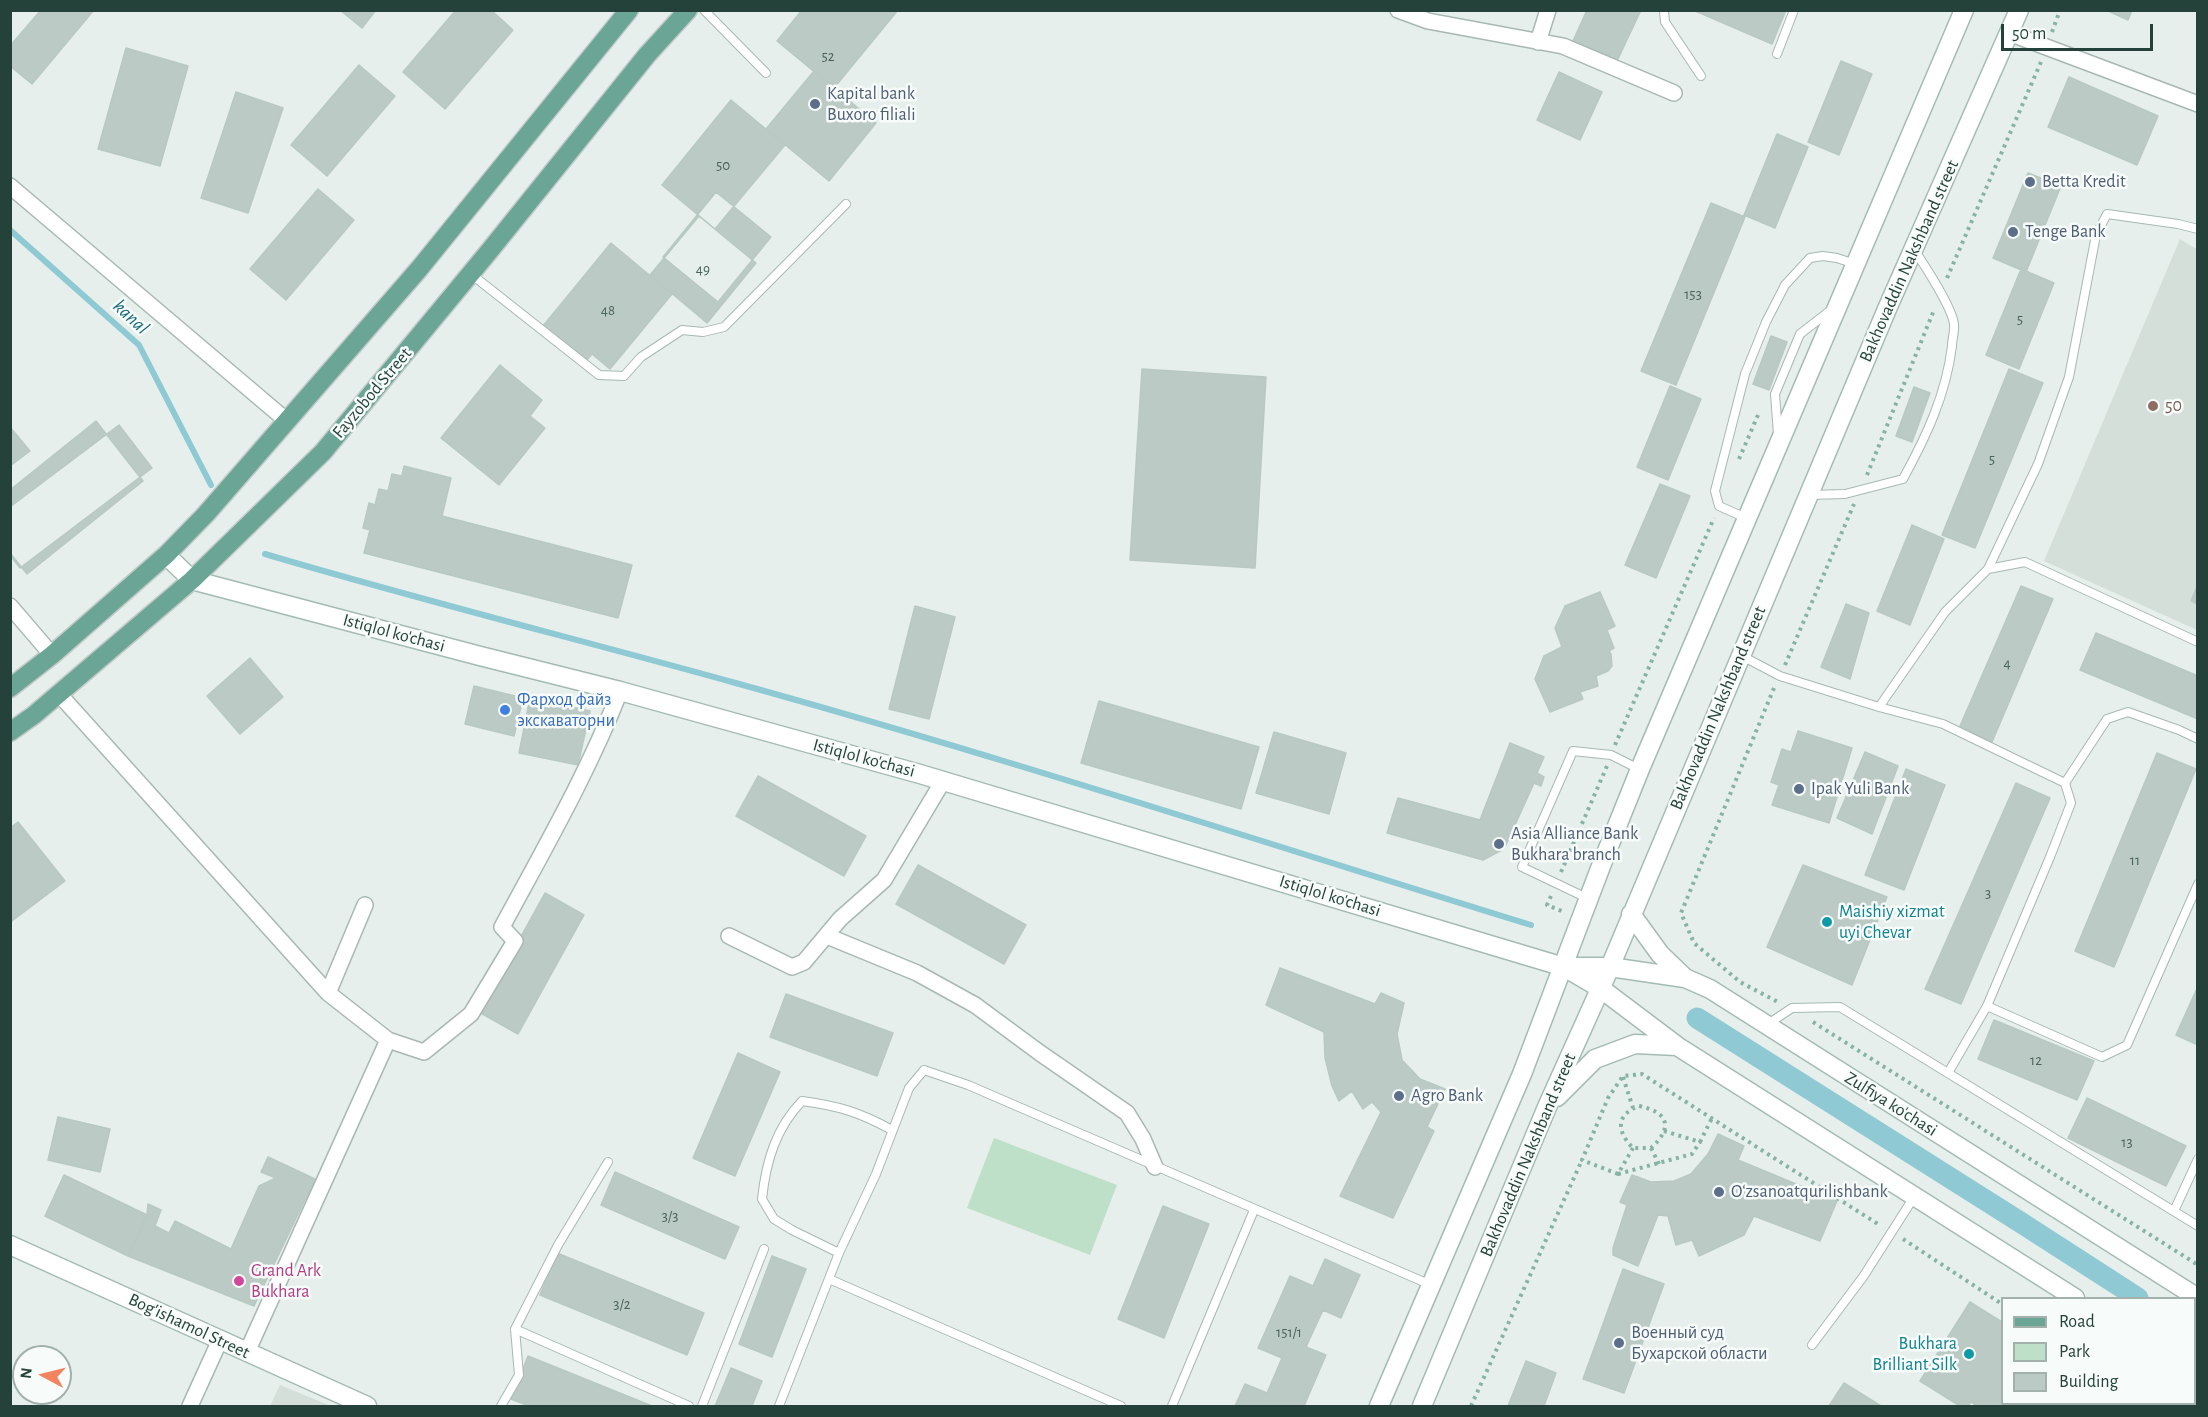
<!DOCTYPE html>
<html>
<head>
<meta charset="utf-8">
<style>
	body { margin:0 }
	#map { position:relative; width:2208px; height:1417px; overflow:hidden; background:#e6efeb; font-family:"Alegreya Sans",sans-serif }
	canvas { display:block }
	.frame { position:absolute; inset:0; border:12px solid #24423a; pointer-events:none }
	.legend { position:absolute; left:2001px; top:1297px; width:195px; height:108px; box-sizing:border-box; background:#f7fbf9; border:2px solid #a3b1ad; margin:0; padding:8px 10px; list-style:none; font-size:18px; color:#24423a }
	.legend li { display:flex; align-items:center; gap:12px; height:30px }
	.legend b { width:30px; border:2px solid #a3b1ad }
	.north { position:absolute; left:12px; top:1345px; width:60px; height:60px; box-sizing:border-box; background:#f7fbf9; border:2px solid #a3b1ad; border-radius:50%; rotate:277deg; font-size:16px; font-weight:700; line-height:24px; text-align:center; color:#24423a }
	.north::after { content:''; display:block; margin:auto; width:21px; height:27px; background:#f4845f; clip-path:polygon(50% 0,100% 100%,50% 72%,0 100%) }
	.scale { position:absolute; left:2001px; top:24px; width:152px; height:27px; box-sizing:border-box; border:3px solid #24423a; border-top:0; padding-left:8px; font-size:18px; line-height:21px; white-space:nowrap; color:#24423a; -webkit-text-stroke:4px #f7fbf9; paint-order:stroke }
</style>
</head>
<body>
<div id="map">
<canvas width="2208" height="1417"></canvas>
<div class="frame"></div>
<ul class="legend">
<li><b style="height:8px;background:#6aa596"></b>Road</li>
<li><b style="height:16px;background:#bfe0c8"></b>Park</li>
<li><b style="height:16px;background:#bbcac4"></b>Building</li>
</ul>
<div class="north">N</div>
<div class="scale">50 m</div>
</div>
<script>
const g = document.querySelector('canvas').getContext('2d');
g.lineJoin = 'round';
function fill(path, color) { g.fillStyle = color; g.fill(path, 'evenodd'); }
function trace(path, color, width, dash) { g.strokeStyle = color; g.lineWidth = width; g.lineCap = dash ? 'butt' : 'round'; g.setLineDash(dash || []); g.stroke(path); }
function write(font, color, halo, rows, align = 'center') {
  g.font = font + ' "Alegreya Sans",sans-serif'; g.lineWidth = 5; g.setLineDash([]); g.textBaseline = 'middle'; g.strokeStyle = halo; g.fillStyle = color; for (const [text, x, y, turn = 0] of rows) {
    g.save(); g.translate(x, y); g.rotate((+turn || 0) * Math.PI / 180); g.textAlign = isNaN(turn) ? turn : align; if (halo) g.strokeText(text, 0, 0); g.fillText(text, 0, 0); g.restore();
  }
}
fill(new Path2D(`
	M2180,239l18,11 -1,380 -153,-69z
	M280,1385l51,21h-61z`), '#d4dfda');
fill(new Path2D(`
	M994,1138l123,47 -27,70 -123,-47z`), '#bfe0c8');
trace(new Path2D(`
	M10,230l129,115 72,140
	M265,554c155,46 312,85 467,128 268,74 533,161 799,243`), '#8ec9d4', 6);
trace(new Path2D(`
	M1697,1018l323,204 118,76
	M2194,1335l4,2`), '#8ec9d4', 21);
const building = new Path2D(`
	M41,10h53l-62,74 -22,-18v-20z
	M340,10h36l-14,18z
	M456,10h35l22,20 -68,79 -42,-37z
	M802,10h96l-64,78 -57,-47z
	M1587,10h54l-24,51 -44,-20z
	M1693,10h93l-14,34z
	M2106,10h26l-4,10z
	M126,48l62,18 -28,100 -62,-17z
	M1841,61l31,13 -33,81 -31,-13z
	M359,65l36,31 -68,80 -36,-31z
	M814,71l62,52 -47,58 -63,-52z
	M1559,72l43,20 -22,48 -43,-20z
	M2069,77l89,39 -21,49 -89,-38z
	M236,92l47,16 -35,105 -47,-15z
	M731,100l54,45 -70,84 -53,-44z
	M1777,134l31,13 -33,81 -31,-13z
	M2028,173l33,13 -35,86 -33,-14z
	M318,189l36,31 -68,80 -36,-31z
	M716,192l55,45 -53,65 -55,-45z
	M1711,203l34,14 -69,168 -35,-14z
	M699,216l57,47 -49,60 -57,-48z
	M611,243l61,51 -62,75 -18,-15 -6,7 -43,-35z
	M2021,269l33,14 -35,86 -33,-14z
	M1771,336l16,6 -18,48 -16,-6z
	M500,365l42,35 -12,16 15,12 -46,57 -58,-47z
	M1142,369l124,8 -11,191 -125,-8z
	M2009,369l34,14 -68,165 -33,-13z
	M1670,386l31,13 -33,81 -31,-13z
	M1914,387l16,6 -18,49 -16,-6z
	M96,421l47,60 -116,93 -17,-21v-63z
	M119,425l33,43 -132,100 -10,-13v-48z
	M10,427l20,24 -20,15z
	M404,466l47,12 -9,38 190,49 -14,53 -254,-65 6,-23 -7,-2 6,-25 6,2 4,-16 9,2 4,-17 10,2z
	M1660,484l30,12 -34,82 -31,-13z
	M1912,525l32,14 -34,86 -33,-14z
	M2198,584v20l-7,-3z
	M2021,586l32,13 -61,143 -32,-16z
	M1600,592l15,34 -8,4 7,18 -5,3 2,3 1,12 -4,5 -12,5 2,10 -18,6 3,7 -33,13 -15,-33 9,-23 18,-9 -7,-19 10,-22z
	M1846,604l23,9 -19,66 -29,-12z
	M915,606l40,11 -26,102 -40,-10z
	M2096,633l102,43v43l-118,-49z
	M250,658l33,39 -43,37 -33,-38z
	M474,686l49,12 -9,38 -49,-12z
	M530,698l60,13 -12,54 -59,-12z
	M1099,701l160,46 -18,62 -160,-46z
	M1798,731l54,17 -23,75 -57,-18 7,-20 -8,-3 11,-33 9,3z
	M1274,732l72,21 -17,61 -73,-21z
	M1510,743l34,14 -7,16 7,4 -3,9 -7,-3 -28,62 -6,6 -17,9 -96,-27 11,-35 82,22z
	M1865,752l33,14 -26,68 -35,-16z
	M2157,753l39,16 -82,198 -39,-16z
	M1906,769l39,16 -41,105 -39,-15z
	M758,776l108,60 -22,40 -108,-60z
	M2016,783l34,15 -89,206 -36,-15z
	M18,822l47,59 -53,40 -2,-93z
	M918,865l108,60 -22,39 -108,-60z
	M1803,865l84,32 -35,88 -85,-38z
	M545,893l39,22 -66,119 -39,-22z
	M1280,968l95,36 6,-11 23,10 -7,31 5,26 18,19 25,10 -18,38 7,4 -41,87 -53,-22 41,-84 -9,-10 -9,7 -11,-18 -13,10 -7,-15 -7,-28 -1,-26 -58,-27z
	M2198,986v59l-22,-10z
	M786,994l107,39 -16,43 -107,-39z
	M1994,1020l100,41 -17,39 -99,-41z
	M738,1053l42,19 -45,104 -42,-18z
	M2087,1098l99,48 -20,40 -98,-48z
	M58,1117l52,12 -10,43 -52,-12z
	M1718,1134l26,12 -6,14 99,41 -17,40 -66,-25 -10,19 -45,21 -7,-16 -16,5 -8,-29 -10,-1 -20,51 -25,-11v-7l14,-43 -7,-3 12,-27 19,7 23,-1 17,-7 17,-20z
	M268,1157l47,22 -61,127 -126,-50 19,-41 1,-11 13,6 -6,16 14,7 6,-12 56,28 28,-63 17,-8 -15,-6z
	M615,1172l124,55 -14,32 -124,-54z
	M64,1175l83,40 -19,41 -83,-40z
	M1163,1206l46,18 -45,114 -46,-19z
	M557,1253l147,60 -17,42 -147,-60z
	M772,1256l34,13 -34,88 -33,-13z
	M1325,1259l35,16 -19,43 -18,-8 -17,37 20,8 -22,51h-69l10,-22 22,9 15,-35 -24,-10 32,-72 23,10z
	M1623,1269l41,15 -40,109 -41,-14z
	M1970,1302l32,20v82h92l5,2h-122l-6,-4 -3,4h-8l-40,-25z
	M528,1356l124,50h-123l-18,-7z
	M1526,1361l30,12 -12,33h-36z
	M731,1368l31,13 -10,25h-37z
	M1844,1383l37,23h-52z`);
fill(building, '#bbcac4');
trace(building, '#b8c9c2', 1.5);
const lane = new Path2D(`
	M704,10l62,63
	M1664,10l1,12 36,54
	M1777,54l17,-44
	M471,274l128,101 25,1 17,-19 41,-27 21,2 21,-5 122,-123
	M1778,434l-3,-40 25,-60 31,-24
	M1809,495l36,-1 58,-15c23,-42 43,-84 49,-133 0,-7 3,-15 2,-22 -2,-16 -29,-58 -39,-73
	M1746,518l-27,-12 -4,-15 30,-117 21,-52 19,-37 25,-27 13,-2 14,2 18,6
	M1988,569l50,-105 31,-87 27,-142 11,-21 71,10 20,5
	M1742,656l38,20 99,31 64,17 122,59 6,20 -21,54 -63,149 -39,67
	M1879,707l66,-95 43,-43 37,-7 173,80
	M2065,783l42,-64 21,-7 51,18 19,9
	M1589,899l-67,-32 51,-116 38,4 28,14
	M1987,1006l115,51 25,-12 71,-161
	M1768,1024l24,-16 48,-1 358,219
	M2174,1211l24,-52
	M839,1253l-47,-23 -18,-11 -12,-20c4,-38 14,-71 40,-98 37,5 57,11 90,29
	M829,1279l292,127
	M515,1329l174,77
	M1812,1345l51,-68 51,-80
	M501,1406l18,-31 -4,-46 43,-84 50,-83
	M702,1406l62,-157
	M779,1406l60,-153 37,-79 33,-86 15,-18 44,15 463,200
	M1172,1406l82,-196`);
const street = new Path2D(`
	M1398,10l30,11 135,25 111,47
	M2009,33l189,71
	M1538,42l10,-32
	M10,186l277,235
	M10,606l42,49
	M59,694l269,299
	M729,936l63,31 12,-5 36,-43 44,-39 59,-99
	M827,936l90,37 58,32 65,48 87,60 16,26 12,28
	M388,1040l36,12 47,-38 44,-73 -13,-14c42,-78 86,-154 118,-236
	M247,1352l141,-312 -60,-47 37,-88
	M190,1406l30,-66`);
const secondary = new Path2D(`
	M166,555l26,25 288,76 140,35 300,83 644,193 36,21 77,58 398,252
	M1631,914l29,40 25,24
	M1566,967h44l75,11 25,11 488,309
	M1557,1097l38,-38 40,-15 42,2
	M10,1245l357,161
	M2194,1375l4,2
	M1379,1406l143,-332 79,-208 39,-97 324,-759
	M1422,1406l125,-299 63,-140 277,-658 132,-299`);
const primary = new Path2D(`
	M10,688l42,-33 114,-100 40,-41 213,-245 210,-259
	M10,732l24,-17 158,-135 131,-128 168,-203 156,-194 41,-45`);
trace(lane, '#a8b8b2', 10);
trace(street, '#a8b8b2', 18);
trace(secondary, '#a4bbb3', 21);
trace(primary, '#c2cac8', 21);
trace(new Path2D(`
	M2052,32l8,-22
	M1947,278l94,-216
	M1739,459l19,-44
	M1867,475l67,-165
	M1785,665l69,-161
	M1774,688l-93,225 13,30 46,39 38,20
	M1615,745l99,-227
	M1561,872l46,-106
	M1551,896l-4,9 17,7
	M1813,1022l385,243
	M1623,1077l10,31
	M1639,1106c29,6 35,21 12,42h-18c-16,-16 -18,-33 6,-42z
	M1664,1131l36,11 12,-24
	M1633,1148l-15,26 -36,-14 26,-62 15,-22 19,-2 239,152
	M1651,1148l8,16
	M1618,1174l74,-20 8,-12
	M1903,1239l99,65
	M2156,1404l5,2
	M1471,1406l111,-246`), '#86b3a5', 4, [3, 4.5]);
trace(lane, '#fff', 8);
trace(street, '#fff', 15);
trace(secondary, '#fff', 18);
trace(primary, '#6aa596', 18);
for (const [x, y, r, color] of [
	[815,104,6,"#5c6f8a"],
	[2030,182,6,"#5c6f8a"],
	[2013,232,6,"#5c6f8a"],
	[2153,406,6,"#8d6e63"],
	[505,710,6,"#3f7fe0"],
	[1799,789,6,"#5c6f8a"],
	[1499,844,6,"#5c6f8a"],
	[1827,922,6,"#0f9aa8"],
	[1399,1096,6,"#5c6f8a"],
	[1719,1192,6,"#5c6f8a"],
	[239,1281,6,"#d1479c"],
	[1619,1343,6,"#5c6f8a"],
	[1969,1354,6,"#0f9aa8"]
]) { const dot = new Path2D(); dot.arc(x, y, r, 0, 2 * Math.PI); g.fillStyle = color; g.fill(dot); trace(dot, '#f7fbf9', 2); }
write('15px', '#4a645c', null, [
	["52",828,56],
	["50",723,165],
	["49",703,269],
	["153",1693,294],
	["48",608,310],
	["5",2020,319],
	["5",1992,459],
	["4",2007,663],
	["11",2135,860],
	["3",1988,893],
	["12",2036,1060],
	["13",2127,1142],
	["3/3",670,1216],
	["3/2",622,1304],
	["151/1",1289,1332]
]);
write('18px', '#4e5e75', '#f7fbf9', [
	["Kapital bank",827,94],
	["Buxoro filiali",827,115],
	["Betta Kredit",2042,182],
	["Tenge Bank",2025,232],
	["Ipak Yuli Bank",1811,789],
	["Asia Alliance Bank",1511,834],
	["Bukhara branch",1511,855],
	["Agro Bank",1411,1096],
	["Oʻzsanoatqurilishbank",1731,1192],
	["Военный суд",1631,1333],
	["Бухарской области",1631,1354]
], 'left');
write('18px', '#24423a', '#f7fbf9', [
	["Bakhovaddin Nakshband street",1909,261,-66],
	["Fayzobod Street",372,393,-50],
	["Istiqlol ko'chasi",394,633,15],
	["Bakhovaddin Nakshband street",1718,708,-67],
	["Istiqlol ko'chasi",864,758,15],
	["Istiqlol ko'chasi",1330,896,17],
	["Zulfiya ko'chasi",1891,1104,32],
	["Bakhovaddin Nakshband street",1528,1155,-67],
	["Bog'ishamol Street",189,1326,25]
]);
write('18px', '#785e54', '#f7fbf9', [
	["50",2165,406]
], 'left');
write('18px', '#366cbe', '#f7fbf9', [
	["Фарход файз",517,700],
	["экскаваторни",517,721]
], 'left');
write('18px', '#0d838f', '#f7fbf9', [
	["Maishiy xizmat",1839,912],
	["uyi Chevar",1839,933],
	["Bukhara",1957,1344,"right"],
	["Brilliant Silk",1957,1365,"right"]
], 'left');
write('18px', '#b23c85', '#f7fbf9', [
	["Grand Ark",251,1271],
	["Bukhara",251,1292]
], 'left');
write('italic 20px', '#1c6f80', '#f7fbf9', [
	["kanal",131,317,43]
]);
</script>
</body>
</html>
